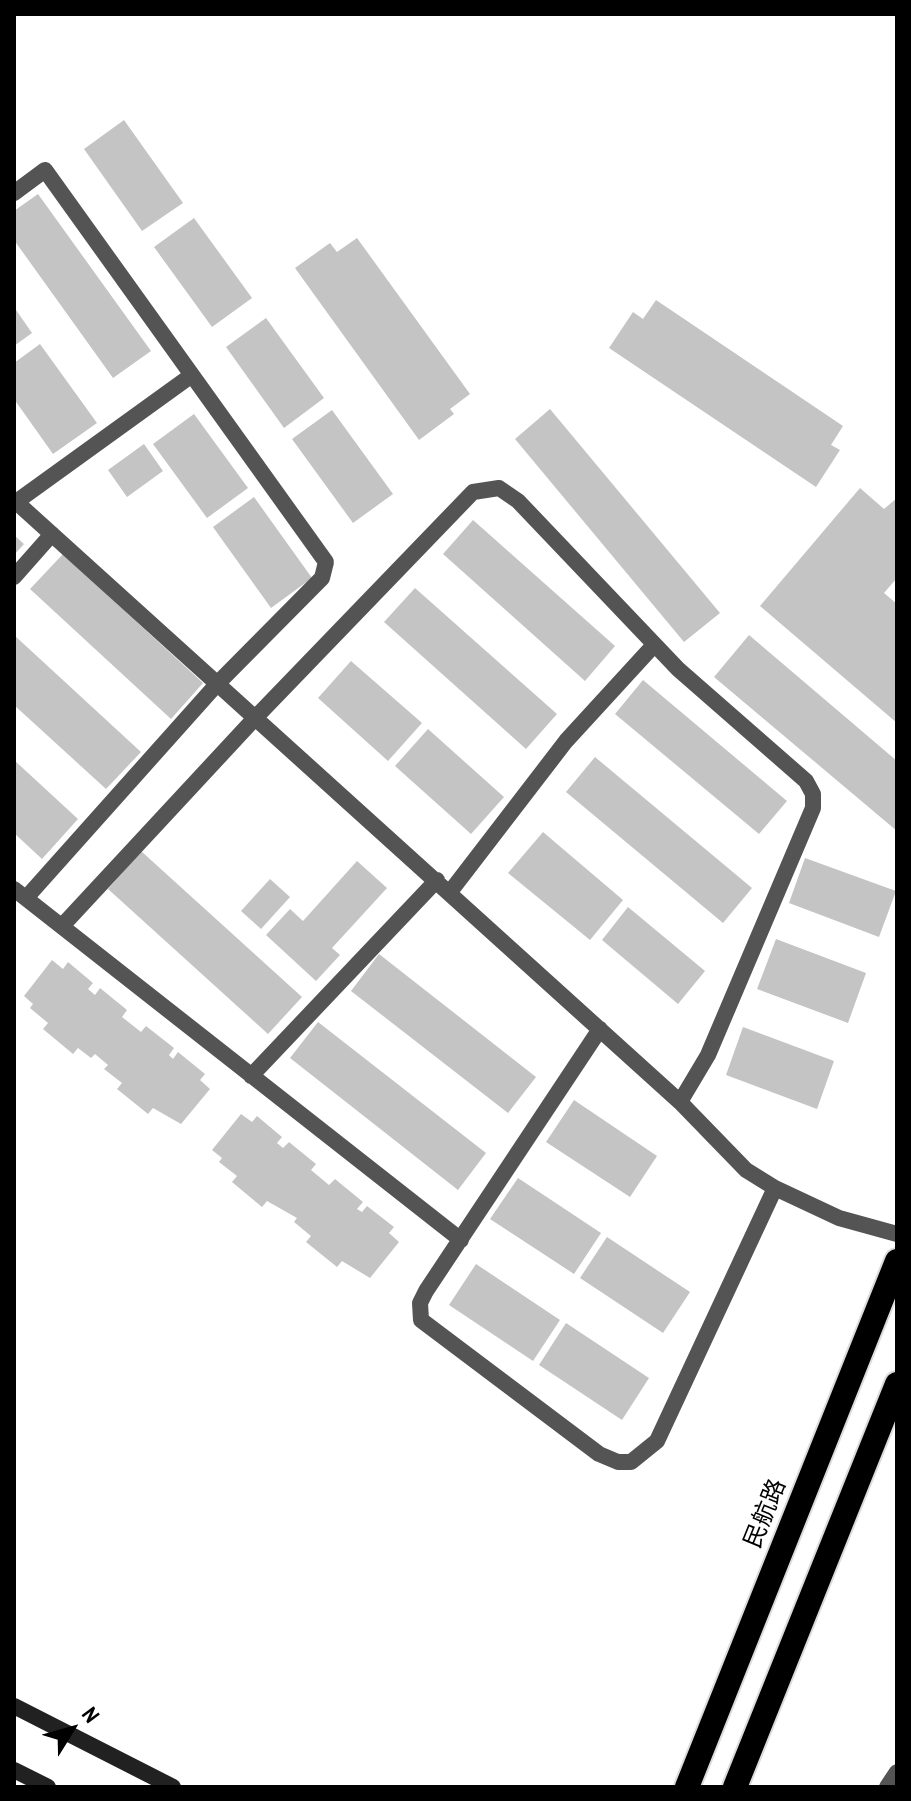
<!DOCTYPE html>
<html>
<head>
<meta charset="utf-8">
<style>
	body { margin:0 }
	#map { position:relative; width:911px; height:1801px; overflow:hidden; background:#fff; font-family:"Archivo Narrow",sans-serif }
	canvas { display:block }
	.frame { position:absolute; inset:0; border:16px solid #000; pointer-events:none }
	.north { position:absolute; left:32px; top:1689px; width:80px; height:80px; -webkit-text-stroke:6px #fff; paint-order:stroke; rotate:53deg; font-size:22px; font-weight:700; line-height:32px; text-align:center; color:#000 }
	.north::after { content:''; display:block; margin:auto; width:28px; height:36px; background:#000; clip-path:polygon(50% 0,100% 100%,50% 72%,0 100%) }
</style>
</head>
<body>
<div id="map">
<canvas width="911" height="1801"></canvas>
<div class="frame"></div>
<div class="north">N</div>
</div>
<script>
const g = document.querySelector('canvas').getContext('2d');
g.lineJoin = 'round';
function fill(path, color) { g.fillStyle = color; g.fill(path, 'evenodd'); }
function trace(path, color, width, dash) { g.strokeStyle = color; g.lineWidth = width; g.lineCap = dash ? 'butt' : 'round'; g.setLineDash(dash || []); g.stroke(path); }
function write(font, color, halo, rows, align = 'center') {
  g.font = font + ' "Archivo Narrow","Noto Sans SC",sans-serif'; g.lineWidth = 6; g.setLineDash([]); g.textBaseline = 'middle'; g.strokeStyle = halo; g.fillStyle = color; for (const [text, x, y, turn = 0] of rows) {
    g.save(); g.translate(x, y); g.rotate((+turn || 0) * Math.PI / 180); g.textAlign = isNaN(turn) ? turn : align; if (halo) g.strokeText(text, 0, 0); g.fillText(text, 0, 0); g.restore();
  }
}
fill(new Path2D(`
	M124,120l59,83 -41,28 -58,-82z
	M38,194l113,157 -38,27 -99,-138v-29z
	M194,218l58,80 -40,29 -58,-80z
	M357,238l113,156 -20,15 4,5 -35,26 -124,-172 35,-25 7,9z
	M656,300l187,126 -12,19 9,5 -24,37 -207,-139 24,-36 10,7z
	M14,307l18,26 -18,13z
	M266,318l58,80 -40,30 -58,-81z
	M40,344l57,79 -44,31 -39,-55v-36z
	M550,409l170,204 -36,29 -169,-203z
	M332,410l61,84 -40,29 -61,-84z
	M194,414l54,74 -41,30 -54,-74z
	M144,444l19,27 -36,26 -19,-27z
	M860,488l24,21 13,-11v80l-13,15 13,11v119l-137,-117z
	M254,497l58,81 -41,30 -58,-81z
	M473,520l142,126 -30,35 -142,-127z
	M14,535l10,9 -10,11z
	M63,554l140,129 -32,36 -141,-130z
	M415,588l142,126 -31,35 -142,-127z
	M14,635l127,117 -35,37 -92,-84z
	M749,635l148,126v70l-183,-154z
	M351,661l71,62 -34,38 -70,-63z
	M643,680l144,121 -28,33 -144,-120z
	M428,729l76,68 -33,37 -76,-68z
	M595,757l157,131 -29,35 -157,-131z
	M14,760l64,59 -36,40 -28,-26z
	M543,832l80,68 -33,40 -82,-67z
	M141,851l161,146 -34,37 -160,-145z
	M805,858l91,33 -17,46 -90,-34z
	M357,861l30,27 -55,60 8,7 -24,26 -50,-46 24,-26 13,12z
	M270,879l20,18 -29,32 -20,-18z
	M628,907l77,64 -27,33 -76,-64z
	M776,939l90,34 -18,50 -91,-34z
	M379,954l157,123 -28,36 -157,-122z
	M52,960l11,9 5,-7 25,21 -5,6 7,6 5,-7 27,22 -5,7 19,15 5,-6 28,22 -5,7 4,4 5,-7 27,22 -5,6 10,9 -29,35 -28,-16 -5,6 -31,-25 5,-6 -18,-14 4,-4 -13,-11 -4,4 -13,-10 -5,6 -30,-25 5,-6 -18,-15 3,-4 -9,-8z
	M318,1022l168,131 -28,37 -168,-132z
	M743,1027l91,34 -17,48 -91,-34z
	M574,1100l83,56 -27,41 -84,-55z
	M241,1114l11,8 5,-6 25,21 -5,6 6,5 6,-6 27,22 -5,6 18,15 6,-6 28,23 -6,7 5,3 5,-6 27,21 -5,6 10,9 -29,36 -28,-17 -5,6 -31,-25 5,-6 -17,-14 3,-4 -30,-17 -5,6 -30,-25 5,-6 -18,-14 3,-4 -10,-8z
	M518,1178l83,55 -27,41 -84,-55z
	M607,1237l83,55 -27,41 -83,-55z
	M476,1264l84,56 -27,41 -84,-56z
	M566,1323l83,55 -27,42 -83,-55z`), '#c4c4c4');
const highway = new Path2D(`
	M687,1787l210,-526
	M735,1787l162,-403`);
trace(highway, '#dbdbdb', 28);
trace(new Path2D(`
	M14,193l31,-23 281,392 -4,16 -104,105 -192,215
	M14,500l666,602 66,68 29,18 64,30 58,16
	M16,502l176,-127
	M14,577l38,-43
	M14,889l447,351
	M450,892l116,-151 88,-96
	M62,926l194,-209 217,-225 26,-4 19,13 160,168 128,112 7,13v14l-105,247 -28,47
	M600,1029l-174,262 -6,12 1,17 178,134 19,8h13l26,-21 118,-253
	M251,1076l186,-196`), '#545454', 16);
trace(new Path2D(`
	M887,1787l10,-15`), '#545454', 16);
trace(new Path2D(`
	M14,1706l159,81
	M14,1770l34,17`), '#212121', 16);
trace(highway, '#000', 24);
write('24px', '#000', '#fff', [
	["民航路",766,1514,-68]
]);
</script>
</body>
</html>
